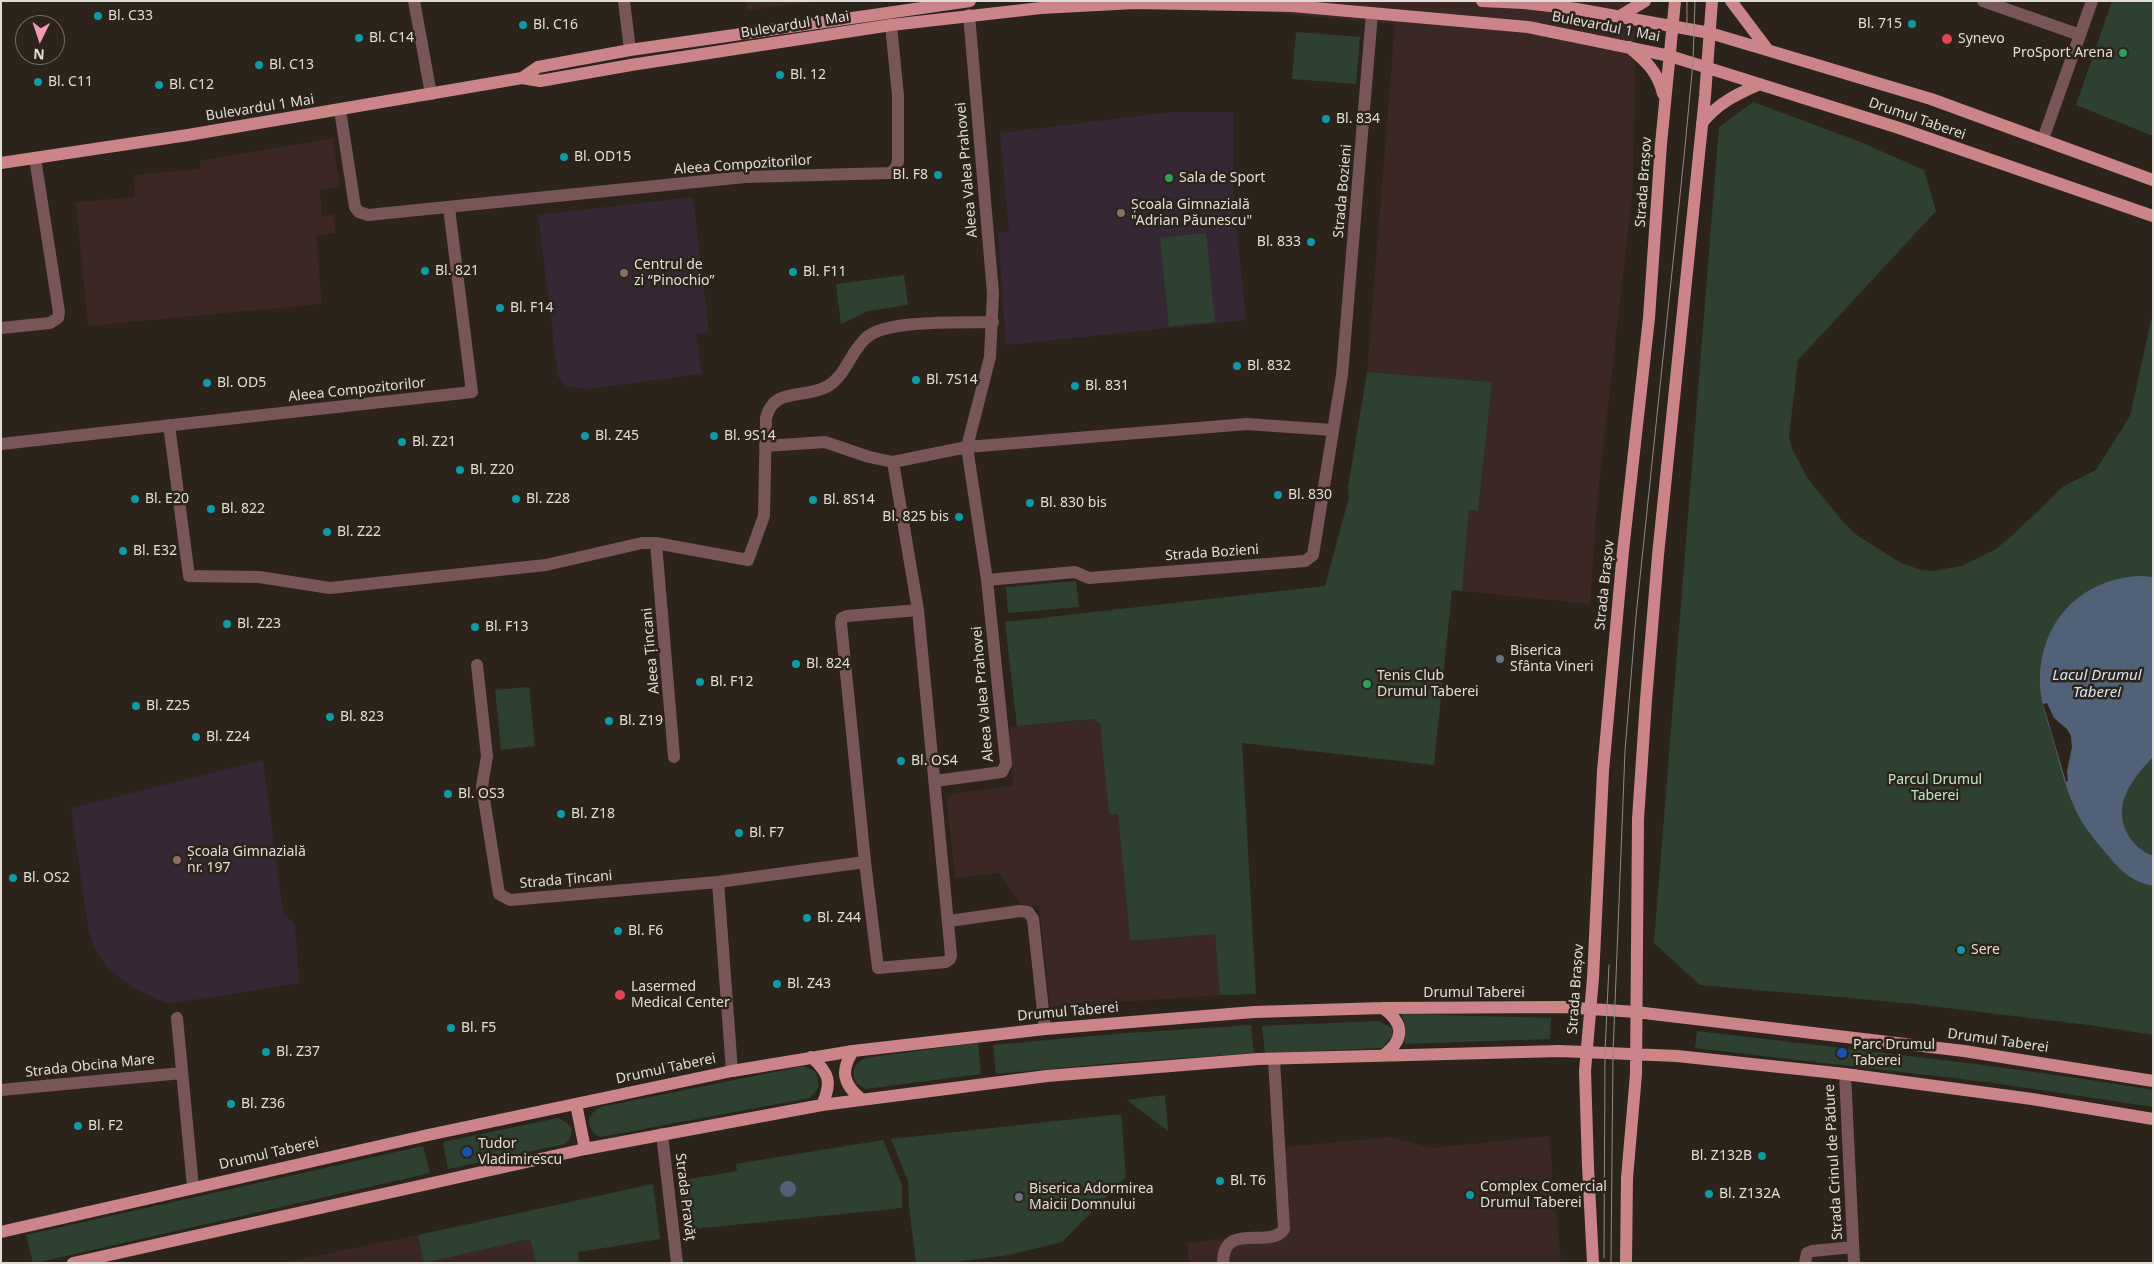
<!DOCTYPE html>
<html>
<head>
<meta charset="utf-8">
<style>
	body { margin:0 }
	#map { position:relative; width:2154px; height:1264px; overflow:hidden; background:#2c241b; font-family:"Noto Sans",sans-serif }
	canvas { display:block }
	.frame { position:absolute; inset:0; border:2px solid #e1dcd6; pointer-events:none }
	.north { position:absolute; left:15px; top:15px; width:50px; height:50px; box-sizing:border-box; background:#2c241b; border:1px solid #746e66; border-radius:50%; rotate:184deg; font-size:14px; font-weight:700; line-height:20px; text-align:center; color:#e1dcd6 }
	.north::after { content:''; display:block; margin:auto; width:18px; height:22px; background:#f09ab5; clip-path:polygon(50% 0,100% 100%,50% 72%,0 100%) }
</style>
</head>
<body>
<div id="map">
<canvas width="2154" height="1264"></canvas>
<div class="frame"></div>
<div class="north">N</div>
</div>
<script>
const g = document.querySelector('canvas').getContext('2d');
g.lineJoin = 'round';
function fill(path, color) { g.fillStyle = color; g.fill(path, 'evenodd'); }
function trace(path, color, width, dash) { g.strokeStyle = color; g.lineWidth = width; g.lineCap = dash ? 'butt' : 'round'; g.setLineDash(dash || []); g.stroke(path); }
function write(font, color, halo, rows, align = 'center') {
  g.font = font + ' "Noto Sans",sans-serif'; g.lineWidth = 5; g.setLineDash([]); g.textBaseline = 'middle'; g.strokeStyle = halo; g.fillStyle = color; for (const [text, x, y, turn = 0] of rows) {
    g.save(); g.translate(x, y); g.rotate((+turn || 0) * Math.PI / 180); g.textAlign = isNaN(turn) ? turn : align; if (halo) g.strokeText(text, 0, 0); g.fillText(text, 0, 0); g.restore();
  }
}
fill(new Path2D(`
	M746,1h72l-71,9z
	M1284,1h352l-3,187 -36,314 -7,102 -128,-13 7,-81 9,1 14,-129 -125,-10 28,-348 -111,-10z
	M333,138l6,49 -19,3 2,26 12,-2 1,19 -19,2 6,69 -234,22 -12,-124 59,-5 -1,-22 66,-6v-8z
	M1093,719l7,5 9,91 9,-1 12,127 85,-7 5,61 -170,12 -11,-102 -16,2 -25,-34 -43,5 -8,-77 1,-4 6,-4 59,-7 -5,-50 2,-7 2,-2z
	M1549,1136l12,127h-372l-2,-20 87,-10 5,-3 -6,-82 118,-11 39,11z
	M418,1235l6,28h-142z
	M530,1239l6,24h-111z`), '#3b2724');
fill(new Path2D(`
	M1170,112h63v82l13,126 -240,25 -8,-112 11,-2 -9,-98z
	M693,197l16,135 -13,2 6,40 -114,15 -22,-3 -8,-9 -20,-162z
	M263,760l20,153 12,11 4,59 -131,21 -36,-17 -25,-20 -12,-17 -7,-23 -17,-119z`), '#362734');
fill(new Path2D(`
	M2112,1h41v135l-77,-31z
	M1296,32l64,5 -4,47 -64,-5z
	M1753,102l105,39 66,29 12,41 -138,149 -9,76 3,13 16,30 36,44 14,13 43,27 20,7 12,1 28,-5 15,-7 20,-10 19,-16 49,-47 32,-16 34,-54 23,-104v723l-56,-9 -191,-23 -206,-18 -46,-42 65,-816z
	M1206,233l9,89 -46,4 -9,-88z
	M904,275l4,30 -40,6 -27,13 -5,-40z
	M1367,372l125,10 -14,129 -9,-1 -7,81 -10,-1 -18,175 -192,-22 14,251 -36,1 -5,-61 -85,7 -12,-127 -9,1 -9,-91 -7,-5 -76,7 -12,-104 320,-36 24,-89 -1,-9z
	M1076,581l3,26 -71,6 -2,-26z
	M529,687l6,59 -34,4 -6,-60z
	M1401,1014l150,4 -1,21 -146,5c2,-11 2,-20 -3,-30z
	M1379,1021l13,7 1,7 -11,13 -117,5 -3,-27z
	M1251,1025l3,28 -140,10 -118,11 -3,-29 120,-11z
	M1697,1031c152,18 305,34 456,59v17l-166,-25 -292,-34z
	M978,1043l3,31 -115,15 -10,-6c-5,-12 -2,-19 9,-25z
	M804,1066l12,6 3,15 -9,11 -210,39c-15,-9 -14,-23 1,-30z
	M1165,1095l3,36 -41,-31z
	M1121,1114l5,63 -64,65 -53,13 -63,8h-30l-7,-56 -1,-26 -17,-42z
	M558,1118l9,5 5,6 -2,9 -5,6 -117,25 -5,-27z
	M883,1140l19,45v23l-219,22 -5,-49 59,-10 -1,-7z
	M423,1146l7,27 -395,90h-2l-7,-28z
	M653,1184l7,55 -82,13 1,11h-43l-6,-24 -106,24 -6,-28z`), '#2e4131');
fill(new Path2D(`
	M2141,576l12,1v180c-20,21 -41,47 -26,76 6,11 15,19 26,23v30c-23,-5 -33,-16 -48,-34 -8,-9 -16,-19 -23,-30 -15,-25 -22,-57 -30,-86 -6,-18 -13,-39 -12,-59 2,-58 43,-99 101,-101z
	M780 1189a8 8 0 1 1 16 0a8 8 0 1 1-16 0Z`), '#506178');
fill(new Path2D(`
	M2047,703l7,15 13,11 4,7 1,11 -5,24 1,10 -2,1 -23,-78z`), '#2c241b');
trace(new Path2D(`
	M414,1l17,93
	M624,1l6,49
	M1983,1l97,34
	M340,110l15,97 4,5 9,3 377,-38 145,-4 6,-5 2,-7v-65l-7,-71
	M2043,139l49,-138
	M1,328l49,-5 8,-5 1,-6 -24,-154
	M169,425l20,151 70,1 71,11 216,-23 96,-22h14l92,17 16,-44 2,-98c8,-32 38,-18 62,-32 18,-11 23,-35 38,-48 19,-19 99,-15 127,-16
	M1,444l471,-52 -23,-184
	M765,446l60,-4 44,15 24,5 74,-15 280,-23 85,6
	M893,462l25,148 33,345 -1,4 -4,3 -68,6 -13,-106 -24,-239 1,-5 5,-2 71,-6
	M656,543l18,214
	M987,580l88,-8 14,6 216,-17 8,-6 29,-180 30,-362
	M477,665l10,91 -5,30 17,108 11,6 208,-18 147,-20
	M935,781l67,-9 4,-8 -19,-184 -20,-133 23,-90 3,-64 -24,-278
	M718,882l14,189
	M949,921l71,-10 8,1 5,7 12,110
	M177,1018l16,169
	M1845,1074l9,189
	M1,1090l181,-17
	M662,1134l15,129
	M1223,1263c0,-43 48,-13 61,-34l-10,-170
	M1805,1263l2,-10 5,-2 41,-4`), '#785657', 12);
trace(new Path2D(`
	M1482,1l42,2 53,6 133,24 221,66 222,81
	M1731,1l37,49
	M1620,16l25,-15
	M1629,47c17,14 29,25 34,47
	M522,78l16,-11 92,-17 340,-49
	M1702,123c16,-20 35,-29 58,-39
	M1,163l187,-28 334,-57 18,3 91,-16 260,-40 150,-17 94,-5 157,3 236,21 142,29 229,72 254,88
	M1383,1008c21,15 22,31 1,47
	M853,1051c-13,20 -10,33 8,48
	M811,1057c19,16 21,26 11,48
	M576,1104l9,45
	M1,1232l427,-97 304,-64 121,-20 192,-22 209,-17 129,-4 179,-1 74,5 328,39 189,30
	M73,1263l512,-114 237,-44 225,-29 211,-17 302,-8 117,5 168,18 187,25 121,20
	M1593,1263l-5,-97 -3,-95 8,-93 10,-207 20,-220 26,-233 12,-174 14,-143
	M1626,1263l1,-85 9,-104 2,-255 8,-119 12,-145 47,-459 7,-95`), '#cb8488', 12);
trace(new Path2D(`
	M1687,29v-28
	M1604,1258l1,-205 4,-88
	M1611,1263l2,-210 12,-302 11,-135 48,-459 9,-95 2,-61`), '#908982', 1);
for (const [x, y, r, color] of [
	[98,16,5,"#0f9aa8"],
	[1912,24,5,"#0f9aa8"],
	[523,25,5,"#0f9aa8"],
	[359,38,5,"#0f9aa8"],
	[1947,39,6,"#e0444e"],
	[2123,53,5,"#2e9e5b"],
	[259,65,5,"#0f9aa8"],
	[780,75,5,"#0f9aa8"],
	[38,82,5,"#0f9aa8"],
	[159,85,5,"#0f9aa8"],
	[1326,119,5,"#0f9aa8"],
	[564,157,5,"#0f9aa8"],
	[938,175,5,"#0f9aa8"],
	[1169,178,5,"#2e9e5b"],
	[1121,213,5,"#8d6e63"],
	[1311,242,5,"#0f9aa8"],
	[425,271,5,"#0f9aa8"],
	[793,272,5,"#0f9aa8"],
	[624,273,5,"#8d6e63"],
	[500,308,5,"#0f9aa8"],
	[1237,366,5,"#0f9aa8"],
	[916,380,5,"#0f9aa8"],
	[207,383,5,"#0f9aa8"],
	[1075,386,5,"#0f9aa8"],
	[585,436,5,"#0f9aa8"],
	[714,436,5,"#0f9aa8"],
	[402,442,5,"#0f9aa8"],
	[460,470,5,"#0f9aa8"],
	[1278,495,5,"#0f9aa8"],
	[135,499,5,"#0f9aa8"],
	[516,499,5,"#0f9aa8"],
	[813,500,5,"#0f9aa8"],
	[1030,503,5,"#0f9aa8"],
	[211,509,5,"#0f9aa8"],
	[959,517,5,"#0f9aa8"],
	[327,532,5,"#0f9aa8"],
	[123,551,5,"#0f9aa8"],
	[227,624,5,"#0f9aa8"],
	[475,627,5,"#0f9aa8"],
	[1500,659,5,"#6b7280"],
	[796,664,5,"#0f9aa8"],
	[700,682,5,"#0f9aa8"],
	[1367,684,5,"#2e9e5b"],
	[136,706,5,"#0f9aa8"],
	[330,717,5,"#0f9aa8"],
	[609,721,5,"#0f9aa8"],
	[196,737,5,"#0f9aa8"],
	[901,761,5,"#0f9aa8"],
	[448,794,5,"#0f9aa8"],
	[561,814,5,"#0f9aa8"],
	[739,833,5,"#0f9aa8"],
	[177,860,5,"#8d6e63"],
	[13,878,5,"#0f9aa8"],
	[807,918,5,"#0f9aa8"],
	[618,931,5,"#0f9aa8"],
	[1961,950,5,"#0f9aa8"],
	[777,984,5,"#0f9aa8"],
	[620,995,6,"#e0444e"],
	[451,1028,5,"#0f9aa8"],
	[266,1052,5,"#0f9aa8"],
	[1842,1053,6,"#1a4fb4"],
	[231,1104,5,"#0f9aa8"],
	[78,1126,5,"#0f9aa8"],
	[467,1152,6,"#1a4fb4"],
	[1762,1156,5,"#0f9aa8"],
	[1220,1181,5,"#0f9aa8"],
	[1709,1194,5,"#0f9aa8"],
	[1470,1195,5,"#0f9aa8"],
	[1019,1197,5,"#6b7280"]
]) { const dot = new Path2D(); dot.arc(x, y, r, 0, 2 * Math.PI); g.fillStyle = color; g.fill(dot); trace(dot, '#2c241b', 2); }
write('14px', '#e1dcd6', '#2c241b', [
	["Bl. C33",108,16],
	["Bl. 715",1902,24,"right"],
	["Bl. C16",533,25],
	["Bl. C14",369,38],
	["Synevo",1958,39],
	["ProSport Arena",2113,53,"right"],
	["Bl. C13",269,65],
	["Bl. 12",790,75],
	["Bl. C11",48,82],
	["Bl. C12",169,85],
	["Bl. 834",1336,119],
	["Bl. OD15",574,157],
	["Bl. F8",928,175,"right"],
	["Sala de Sport",1179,178],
	["Școala Gimnazială",1131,205],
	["\"Adrian Păunescu\"",1131,221],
	["Bl. 833",1301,242,"right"],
	["Centrul de",634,265],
	["zi “Pinochio”",634,281],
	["Bl. 821",435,271],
	["Bl. F11",803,272],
	["Bl. F14",510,308],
	["Bl. 832",1247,366],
	["Bl. 7S14",926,380],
	["Bl. OD5",217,383],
	["Bl. 831",1085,386],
	["Bl. Z45",595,436],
	["Bl. 9S14",724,436],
	["Bl. Z21",412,442],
	["Bl. Z20",470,470],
	["Bl. 830",1288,495],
	["Bl. E20",145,499],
	["Bl. Z28",526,499],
	["Bl. 8S14",823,500],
	["Bl. 830 bis",1040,503],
	["Bl. 822",221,509],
	["Bl. 825 bis",949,517,"right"],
	["Bl. Z22",337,532],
	["Bl. E32",133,551],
	["Bl. Z23",237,624],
	["Bl. F13",485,627],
	["Biserica",1510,651],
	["Sfânta Vineri",1510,667],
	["Bl. 824",806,664],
	["Tenis Club",1377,676],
	["Drumul Taberei",1377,692],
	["Bl. F12",710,682],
	["Bl. Z25",146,706],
	["Bl. 823",340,717],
	["Bl. Z19",619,721],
	["Bl. Z24",206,737],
	["Bl. OS4",911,761],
	["Bl. OS3",458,794],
	["Bl. Z18",571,814],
	["Bl. F7",749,833],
	["Școala Gimnazială",187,852],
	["nr. 197",187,868],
	["Bl. OS2",23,878],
	["Bl. Z44",817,918],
	["Bl. F6",628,931],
	["Sere",1971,950],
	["Bl. Z43",787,984],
	["Lasermed",631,987],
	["Medical Center",631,1003],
	["Bl. F5",461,1028],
	["Parc Drumul",1853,1045],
	["Taberei",1853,1061],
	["Bl. Z37",276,1052],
	["Bl. Z36",241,1104],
	["Bl. F2",88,1126],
	["Tudor",478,1144],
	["Vladimirescu",478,1160],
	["Bl. Z132B",1752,1156,"right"],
	["Bl. T6",1230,1181],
	["Complex Comercial",1480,1187],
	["Drumul Taberei",1480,1203],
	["Biserica Adormirea",1029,1189],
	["Maicii Domnului",1029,1205],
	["Bl. Z132A",1719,1194]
], 'left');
write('14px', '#e1dcd6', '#2c241b', [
	["Bulevardul 1 Mai",795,25,-9],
	["Bulevardul 1 Mai",1606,27,11],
	["Bulevardul 1 Mai",260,108,-9],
	["Drumul Taberei",1917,119,19],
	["Aleea Compozitorilor",743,165,-4],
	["Aleea Valea Prahovei",967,170,-95],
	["Strada Brașov",1644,182,-86],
	["Strada Bozieni",1343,191,-85],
	["Aleea Compozitorilor",357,390,-6],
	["Strada Bozieni",1212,553,-4],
	["Strada Brașov",1605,585,-84],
	["Aleea Țincani",651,651,-95],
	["Aleea Valea Prahovei",983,694,-95],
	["Strada Țincani",566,880,-5],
	["Strada Brașov",1576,989,-86],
	["Drumul Taberei",1474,993],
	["Drumul Taberei",1068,1012,-5],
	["Drumul Taberei",1998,1041,8],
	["Strada Obcina Mare",90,1066,-6],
	["Drumul Taberei",666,1069,-12],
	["Drumul Taberei",269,1154,-13],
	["Strada Crinul de Pădure",1834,1162,-93],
	["Strada Pravăț",685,1197,83]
]);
write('14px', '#bbebc3', '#2c241b', [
	["Parcul Drumul",1935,780],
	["Taberei",1935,796]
]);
write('italic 15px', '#d7e5f7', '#2c241b', [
	["Lacul Drumul",2097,676],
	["Taberei",2097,693]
]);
</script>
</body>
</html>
